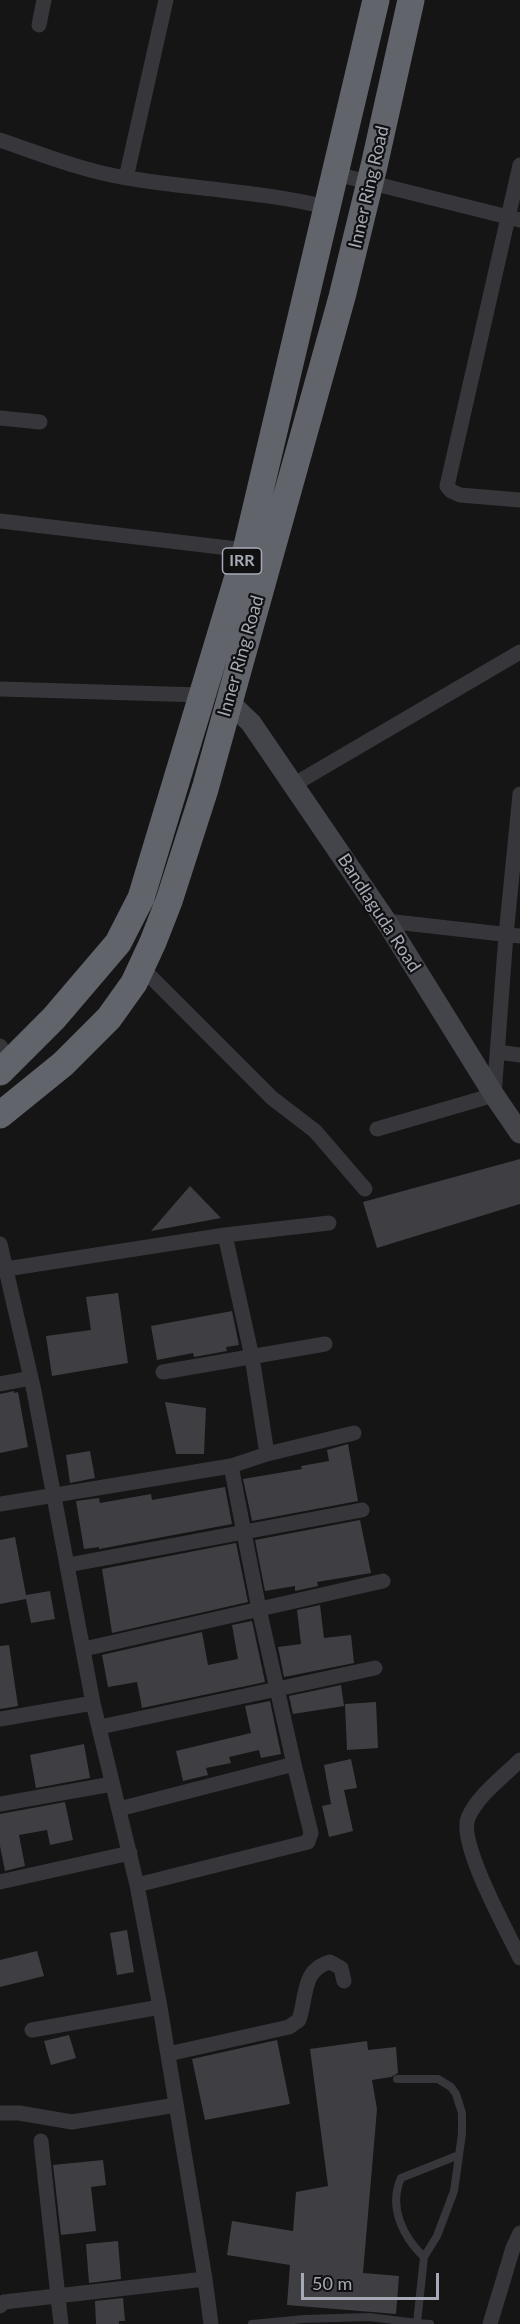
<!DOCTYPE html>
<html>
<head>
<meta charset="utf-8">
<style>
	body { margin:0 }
	#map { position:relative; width:520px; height:2324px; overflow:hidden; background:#151516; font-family:Lato,sans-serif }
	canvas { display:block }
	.scale { position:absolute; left:301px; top:2273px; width:138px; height:27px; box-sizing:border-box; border:3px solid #a6aab7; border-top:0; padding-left:8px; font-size:18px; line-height:21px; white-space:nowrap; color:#a6aab7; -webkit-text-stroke:4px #101011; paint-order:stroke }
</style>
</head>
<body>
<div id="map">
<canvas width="520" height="2324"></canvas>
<div class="scale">50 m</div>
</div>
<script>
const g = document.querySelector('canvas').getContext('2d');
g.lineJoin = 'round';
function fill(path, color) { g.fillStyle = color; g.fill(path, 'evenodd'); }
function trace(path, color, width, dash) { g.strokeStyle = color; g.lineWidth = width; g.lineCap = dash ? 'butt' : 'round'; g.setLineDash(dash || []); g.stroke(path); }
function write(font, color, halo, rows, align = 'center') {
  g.font = font + ' Lato,sans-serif'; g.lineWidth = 4.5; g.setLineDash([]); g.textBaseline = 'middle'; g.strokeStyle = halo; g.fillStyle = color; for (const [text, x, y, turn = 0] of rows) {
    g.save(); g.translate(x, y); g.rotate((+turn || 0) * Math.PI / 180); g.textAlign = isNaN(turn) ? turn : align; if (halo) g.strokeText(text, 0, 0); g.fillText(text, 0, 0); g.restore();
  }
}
fill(new Path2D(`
	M520,1159v45l-143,44 -14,-46z
	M190,1186l31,32 -70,13z
	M118,1293l10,70 -76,13 -6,-40 45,-6 -5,-33z
	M232,1311l7,34 -13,2 1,4 -33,6 -1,-4 -36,7 -6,-34z
	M14,1391v2l4,-1 10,55 -28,6v-59z
	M165,1402l41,6 -2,46h-28z
	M348,1444l10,57 -106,20 -9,-42 59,-10 -1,-3 28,-5 -2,-11z
	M90,1451l5,27 -25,5 -4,-28z
	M225,1487l7,37 -133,25v-2l-15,2 -8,-48 23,-3 1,5 51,-9 1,6z
	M360,1520l11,53 -54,9 1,4 -23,5v-5l-30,5 -10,-51z
	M15,1537l11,58 24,-4 5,28 -24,4 -5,-24 -26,5v-64z
	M236,1543l12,59 -136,31 -10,-64z
	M320,1605l4,33 27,-3 3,28 -70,14 -6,-30 23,-3 -4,-34z
	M252,1621l13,61 -123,26 -5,-26 -29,5 -6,-32 100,-23 6,33 30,-6 -6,-34z
	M9,1645l9,61 -18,3v-63z
	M341,1685l3,21 -51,8 -4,-18z
	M270,1701l11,53 -20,4 -2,-8 -30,7 2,6 -25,5 2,7 -25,6 -7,-30 75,-18 -6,-27z
	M376,1702l2,46 -31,2 -2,-46z
	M84,1744l6,34 -54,10 -6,-33z
	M351,1759l6,29 -13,2 9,41 -24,6 -7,-31 9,-2 -7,-39z
	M65,1802l8,38 -23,5 -3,-15 -28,5 6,31 -20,5 -5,-25v-32z
	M127,1930l7,42 -17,3 -7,-42z
	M37,1951l7,25 -44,11v-27z
	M69,2035l7,23 -25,7 -7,-24z
	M277,2040l13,64 -85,16 -13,-61z
	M367,2041l1,9 28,-3 2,26 -7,4 -19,3 5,29 -14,164 36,3 -3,38 -109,-9 3,-40 -63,-10 5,-34 61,10 3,-39 32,-6 -18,-137z
	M103,2160l3,25 -15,2 5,44 -35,4 -8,-70z
	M118,2241l3,38 -32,4 -3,-39z
	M123,2298l2,23h-6v3h-23l-1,-23z`), '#3f3f43');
trace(new Path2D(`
	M397,2079h41l13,8 5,7 6,19v21l-8,57 -17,45 -13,21 -7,66 13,1
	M424,2257c-21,-20 -36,-50 -23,-79l58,-23
	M252,2324l52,-5 65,-2 48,6`), '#36363b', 8);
trace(new Path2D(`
	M39,25l5,-25
	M0,140c41,14 83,31 127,38 66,11 133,13 199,29
	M520,165l-73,321 4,5 9,4 60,5
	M336,174l184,46
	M126,178l40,-178
	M0,418l40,4
	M0,521l246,29
	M0,689l201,6
	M293,785l227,-133
	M386,921l134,15
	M141,967l131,131 43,33 50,58
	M0,1046l11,16
	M498,1052l22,3
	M377,1129l117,-34 12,-160 14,-141
	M225,1235l27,122 15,97
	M0,1244l34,147 59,312 44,182 23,122 45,272 6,45
	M6,1269l219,-34 104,-12
	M163,1372l162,-28
	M0,1384l31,-6
	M231,1466l28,143 35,155
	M0,1504l231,-38 36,-12 87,-21
	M68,1565l294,-55
	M84,1649l299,-68
	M0,1719l93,-16
	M100,1727l275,-59
	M520,1760c-17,17 -42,35 -52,58 -10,25 39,113 52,140
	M0,1804l112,-20
	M119,1809l175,-45 17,69 -3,9 -171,43
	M0,1882l130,-29
	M32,2030l128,-23
	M168,2054l121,-27 10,-7c8,-24 3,-51 31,-58l11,6 3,13
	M0,2113h19l53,9 104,-17
	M41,2141l20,183
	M0,2306l4,-4 201,-23
	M490,2324l23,-76 7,-15`), '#36363b', 15);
trace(new Path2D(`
	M228,701l23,22 135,198 108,174 26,38`), '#44454b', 21);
trace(new Path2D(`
	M0,1072l54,-54 64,-75 23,-45 105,-348 130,-550
	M0,1115l63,-51 46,-46 25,-35 19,-41 16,-41 36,-112 137,-492 32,-131 37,-166`), '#62646c', 27);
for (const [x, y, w] of [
	[242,561,39]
]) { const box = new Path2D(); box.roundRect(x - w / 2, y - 13, w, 26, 4.5); g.fillStyle = '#101011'; g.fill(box); trace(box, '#a6aab7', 1.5); }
write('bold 16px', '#a6aab7', null, [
	["IRR",242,561]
]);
write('18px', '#a6aab7', '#101011', [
	["Inner Ring Road",369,187,-77],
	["Inner Ring Road",241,656,-74],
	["Bandlaguda Road",379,913,57]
]);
</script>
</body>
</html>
